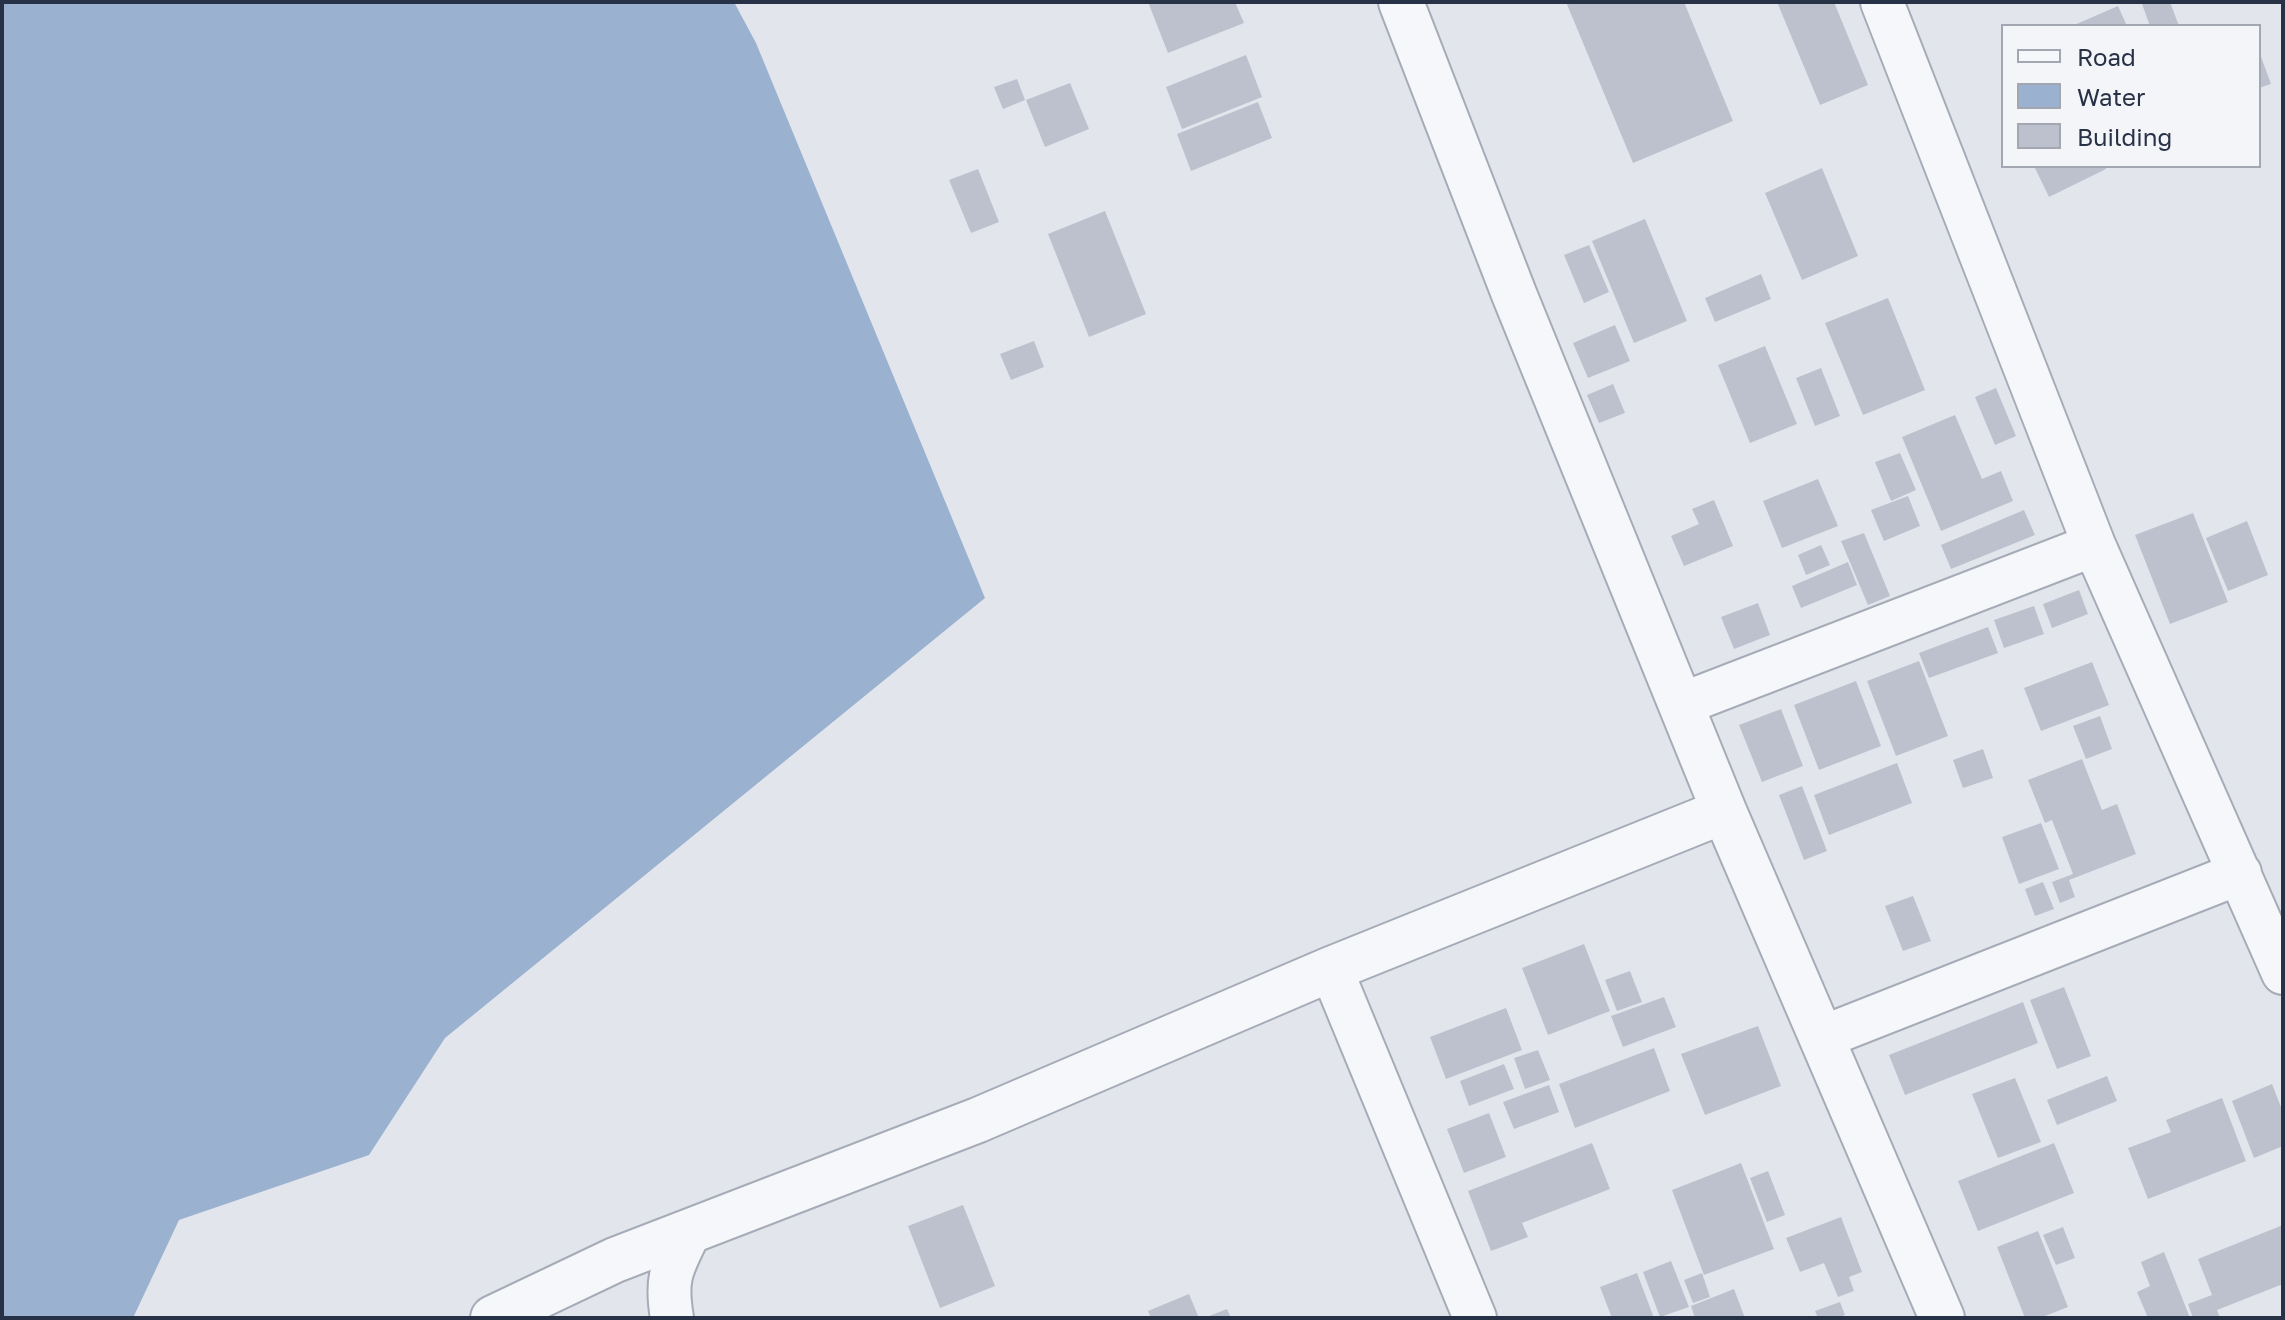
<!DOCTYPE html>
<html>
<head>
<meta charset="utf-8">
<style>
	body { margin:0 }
	#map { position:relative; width:2285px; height:1320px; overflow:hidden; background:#e2e6ec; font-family:"Golos Text",sans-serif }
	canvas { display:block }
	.frame { position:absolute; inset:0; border:4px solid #283246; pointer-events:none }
	.legend { position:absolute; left:2001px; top:24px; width:260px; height:144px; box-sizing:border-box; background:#f3f5f9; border:2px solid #a2a7b1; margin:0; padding:10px 14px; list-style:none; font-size:24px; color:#283246 }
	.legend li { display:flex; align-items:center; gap:16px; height:40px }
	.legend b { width:40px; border:2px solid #a2a7b1 }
</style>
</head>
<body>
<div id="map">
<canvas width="2285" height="1320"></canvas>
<div class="frame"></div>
<ul class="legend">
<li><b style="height:10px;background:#f6f7fa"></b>Road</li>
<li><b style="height:22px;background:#9ab1cf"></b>Water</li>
<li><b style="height:22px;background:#bcc1cd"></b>Building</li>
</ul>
</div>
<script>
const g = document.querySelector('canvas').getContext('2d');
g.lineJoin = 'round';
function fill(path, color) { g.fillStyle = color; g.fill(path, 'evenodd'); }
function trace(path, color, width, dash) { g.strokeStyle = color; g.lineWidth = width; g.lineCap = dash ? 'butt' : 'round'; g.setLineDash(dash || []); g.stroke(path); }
fill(new Path2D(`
	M2,2h732l22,41 229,555 -540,440 -76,117 -190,65 -46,98h-131z`), '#9ab1cf');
fill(new Path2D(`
	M1148,2h87l9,21 -76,30z
	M1566,2h118l49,119 -100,42z
	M1777,2h57l34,83 -48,20z
	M2149,2h21l9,24h-29l-8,-22z
	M2118,6l9,20h-55z
	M2259,51l12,33 -12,4z
	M1246,55l16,42 -80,32 -16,-42z
	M1017,79l8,21 -22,9 -9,-22z
	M1070,83l19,46 -44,18 -19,-47z
	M1258,102l14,36 -81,33 -14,-37z
	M2034,166h71l1,3 -57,28z
	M1822,168l36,88 -56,24 -37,-87z
	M978,169l21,53 -28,11 -22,-53z
	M1105,211l41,103 -57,23 -41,-103z
	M1645,219l42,102 -53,22 -42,-102z
	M1589,245l20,47 -25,11 -20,-48z
	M1761,274l10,25 -56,23 -10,-24z
	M1888,298l37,92 -62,25 -38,-92z
	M1615,325l15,36 -42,17 -15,-35z
	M1034,341l10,26 -33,13 -11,-26z
	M1765,346l32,78 -47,19 -32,-78z
	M1821,368l19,48 -25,10 -19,-48z
	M1613,384l12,29 -26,10 -12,-28z
	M1996,388l20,48 -21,9 -20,-48z
	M1955,415l27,64 19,-8 12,30 -72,30 -39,-94z
	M1900,453l16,37 -25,11 -16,-39z
	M1818,479l20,47 -56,22 -19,-47z
	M1908,496l12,30 -36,15 -13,-31z
	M1714,500l19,46 -49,20 -13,-30 28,-12 -7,-15z
	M2024,510l11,25 -84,34 -10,-24z
	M2193,513l35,89 -58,22 -35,-89z
	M2247,521l21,54 -40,16 -22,-53z
	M1864,533l26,63 -22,9 -27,-64z
	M1821,545l9,20 -24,10 -8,-20z
	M1848,562l9,23 -56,23 -9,-22z
	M2079,590l9,24 -36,14 -9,-24z
	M1758,603l12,32 -36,14 -13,-32z
	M2034,606l10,28 -40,14 -10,-28z
	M1988,627l10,26 -69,25 -10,-25z
	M1919,661l29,75 -52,20 -29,-75z
	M2092,662l17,43 -68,26 -17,-43z
	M1856,681l25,65 -62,24 -25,-65z
	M1781,709l22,57 -41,16 -23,-57z
	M2100,716l12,33 -26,10 -13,-33z
	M1983,749l10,29 -30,10 -10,-28z
	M2082,759l20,51 15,-6 19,50 -67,26 6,17 -15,6 -8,-21 21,-8 -21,-54 -7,3 -17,-43z
	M1897,763l15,40 -83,32 -15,-40z
	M1802,786l25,65 -23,9 -25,-65z
	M2041,823l18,46 -40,15 -17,-47z
	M2043,882l11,27 -19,7 -10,-27z
	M1913,896l18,45 -28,10 -18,-45z
	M1584,944l26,67 -62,24 -26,-67z
	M1630,971l12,31 -25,9 -12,-31z
	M2064,987l27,69 -34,13 -27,-69z
	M1664,997l12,30 -53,20 -12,-31z
	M2023,1002l15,41 -133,52 -16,-40z
	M1506,1008l16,42 -76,29 -16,-42z
	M1758,1026l23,60 -76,29 -24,-61z
	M1654,1048l16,43 -95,37 -16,-44z
	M1538,1050l12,30 -25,9 -11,-31z
	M1504,1064l10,25 -45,17 -9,-25z
	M2107,1076l10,25 -60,24 -10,-25z
	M2015,1078l26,64 -43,16 -26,-64z
	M2272,1084l11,28v34l-29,12 -22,-57z
	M1549,1085l10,27 -45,17 -11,-27z
	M2222,1098l24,63 -98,38 -20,-51 43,-16 -5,-12z
	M1489,1113l17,44 -42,16 -17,-44z
	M1592,1143l18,46 -88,34 6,14 -37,14 -23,-60z
	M2054,1143l20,50 -96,38 -20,-50z
	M1741,1163l33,86 -70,26 -32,-85z
	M1768,1171l17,44 -18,7 -17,-44z
	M963,1205l32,81 -55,22 -32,-82z
	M1841,1217l21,55 -13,5 5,14 -16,6 -14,-34 -24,9 -14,-34z
	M2283,1225v59l-66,26 3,8h-27l-5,-14 24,-9 -14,-36z
	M2063,1227l12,31 -19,7 -13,-30z
	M2038,1231l30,76 -28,11h-15l-28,-71z
	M2164,1252l26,66h-42l-11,-26 13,-6 -9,-24z
	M1671,1261l18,46 -29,10 -17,-45z
	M1637,1273l17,45h-42l-12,-31z
	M1702,1273l8,24 -17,6 -9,-23z
	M1734,1289l11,29h-50l-4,-12z
	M1189,1294l10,24h-48l-3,-7z
	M1840,1302l5,13 -8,3h-19l-3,-7z
	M1227,1309l4,9h-27z`), '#bcc1cd');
const minor = new Path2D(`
	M1882,2l212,543 189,428
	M1682,704l412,-159
	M1331,969l144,349
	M1823,1037l417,-164
	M672,1318c-7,-41 0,-50 18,-87`);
const tertiary = new Path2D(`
	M1401,2l113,292 210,517 218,507
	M493,1318l122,-58 363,-140 353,-151 393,-158`);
trace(minor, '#a6acb7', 46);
trace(tertiary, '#a6acb7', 48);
trace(minor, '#f6f7fa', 42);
trace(tertiary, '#f6f7fa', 44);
</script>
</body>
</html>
